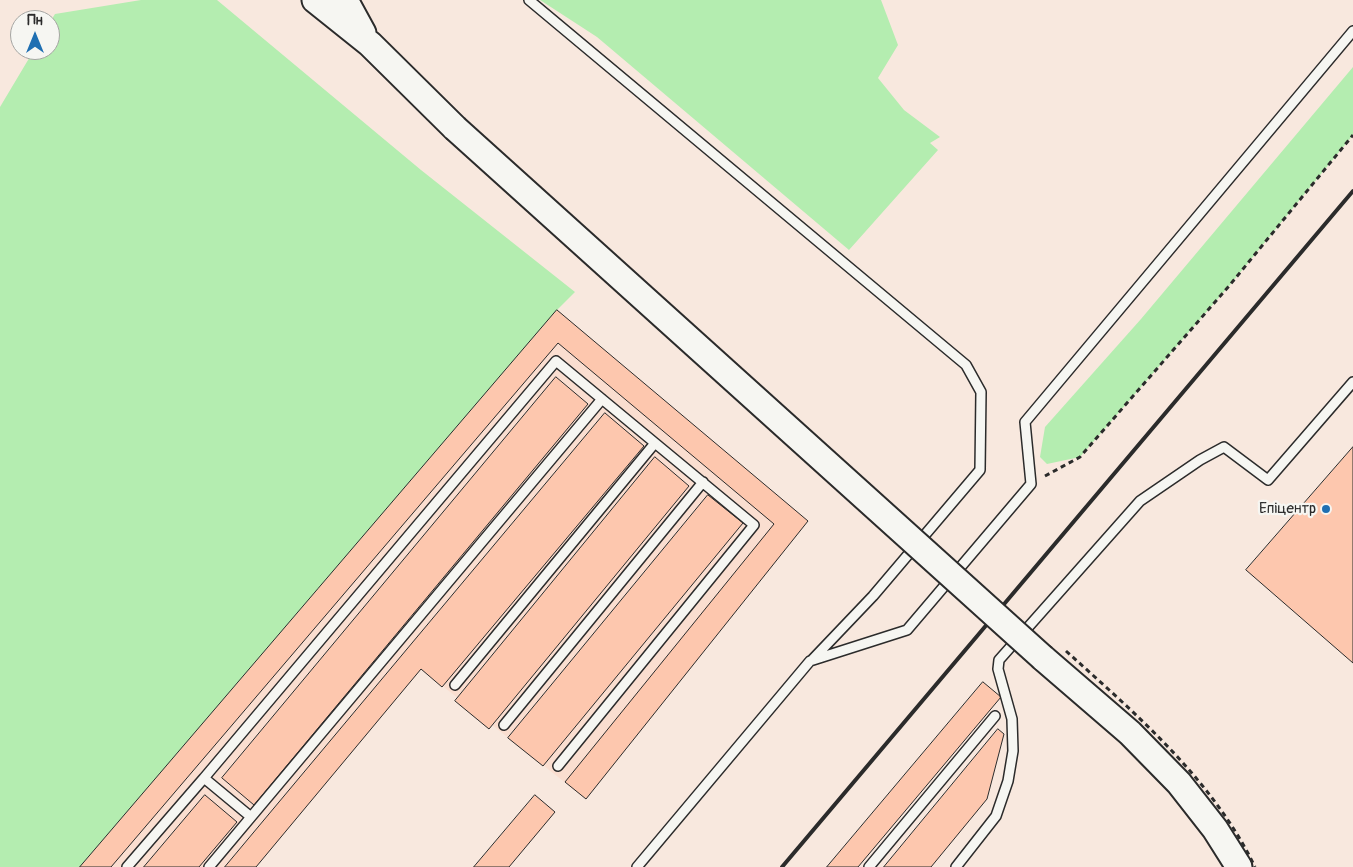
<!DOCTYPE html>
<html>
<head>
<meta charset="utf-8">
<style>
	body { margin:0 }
	#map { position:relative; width:1353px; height:867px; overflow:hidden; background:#f8e8de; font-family:Pangolin,sans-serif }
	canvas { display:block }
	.north { position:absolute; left:10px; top:10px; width:50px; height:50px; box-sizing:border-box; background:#f6f6f2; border:1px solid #a5a5a2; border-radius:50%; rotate:0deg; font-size:14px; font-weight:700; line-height:20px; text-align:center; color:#2b2b2b }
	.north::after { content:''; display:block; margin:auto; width:18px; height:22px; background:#1f6fb2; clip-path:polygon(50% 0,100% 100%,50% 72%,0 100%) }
</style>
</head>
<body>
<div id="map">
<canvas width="1353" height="867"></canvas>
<div class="north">Пн</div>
</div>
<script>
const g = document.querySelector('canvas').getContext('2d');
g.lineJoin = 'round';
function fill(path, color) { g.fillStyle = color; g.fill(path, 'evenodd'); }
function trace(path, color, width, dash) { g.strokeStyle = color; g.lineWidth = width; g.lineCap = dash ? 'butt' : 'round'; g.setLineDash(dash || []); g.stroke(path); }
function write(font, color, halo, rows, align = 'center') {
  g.font = font + ' Pangolin,sans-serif'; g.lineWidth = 4.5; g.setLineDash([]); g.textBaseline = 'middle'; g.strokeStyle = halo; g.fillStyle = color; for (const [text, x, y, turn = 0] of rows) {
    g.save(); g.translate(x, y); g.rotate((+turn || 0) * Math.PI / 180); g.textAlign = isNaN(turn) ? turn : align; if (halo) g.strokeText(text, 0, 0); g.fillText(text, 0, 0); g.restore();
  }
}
fill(new Path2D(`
	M557,310l251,211 -222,278 -165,-130 -165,198h-176z`), '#faded0');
fill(new Path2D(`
	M141,0h76l204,170 154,122 -18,18 -477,557h-80v-760l34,-57h16v-28l5,-8z
	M540,0h341l17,45 -20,33 26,32 36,27 -10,6 8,7 -89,100 -252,-213z
	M1353,67v68l-124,151 -149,171 -33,7 -7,-7 5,-30 96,-108z`), '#b4edb0');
const building = new Path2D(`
	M557,310l251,211 -222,278 -21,-17 209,-258 -216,-181 -447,524h-31z
	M556,377l32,27 -334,401 -32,-27z
	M605,413l39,33 -202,241 -21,-18 -165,198h-31z
	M1353,447v216l-107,-93z
	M655,457l34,29 -200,243 -34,-28z
	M708,495l35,28 -200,243 -35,-28z
	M983,682l18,15 -143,170h-31z
	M998,729l6,5 -17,65 -56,68h-47z
	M205,795l32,27 -38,45h-55z
	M535,795l20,17 -46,55h-35z`);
fill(building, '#fdc7ae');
trace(building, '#2b2b2b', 1);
const lane = new Path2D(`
	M529,0l437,365 15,27 -1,78 -107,126 -61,64
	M455,685l200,-242
	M504,725l199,-243
	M204,778l352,-417 198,164 -196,241
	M251,817l351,-418
	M127,867l77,-89 47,39 -42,50
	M637,867l173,-206 97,-31 124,-146 -6,-62 328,-391
	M869,867l126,-151
	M956,867l40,-51 12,-35 5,-30 -1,-32 -14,-50 1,-9 141,-159 60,-41 24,-13 44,33 85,-98`);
const secondary = new Path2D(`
	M315,0l55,44 85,84
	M345,0l18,33
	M1043,658l87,75 49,50 36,46 24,38`);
trace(lane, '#2b2b2b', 12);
trace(secondary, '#2b2b2b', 29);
trace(new Path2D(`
	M1045,476l35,-19 149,-171 124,-151`), '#2b2b2b', 3, [5, 4]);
trace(lane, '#f6f6f2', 9);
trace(secondary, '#f6f6f2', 25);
trace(new Path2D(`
	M782,867l571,-676`), '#2b2b2b', 4);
const secondaryBridge = new Path2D(`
	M455,128l588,530`);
trace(secondaryBridge, '#2b2b2b', 29, []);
trace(new Path2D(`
	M1066,651c71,64 147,129 189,216`), '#2b2b2b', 3, [5, 4]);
trace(secondaryBridge, '#f6f6f2', 25);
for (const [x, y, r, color] of [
	[1326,509,5,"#1f6fb2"]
]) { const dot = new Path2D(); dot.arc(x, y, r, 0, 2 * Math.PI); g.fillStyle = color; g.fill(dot); trace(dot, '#f6f6f2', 2); }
write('15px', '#2b2b2b', '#f6f6f2', [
	["Епіцентр",1316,509]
], 'right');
</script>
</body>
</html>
